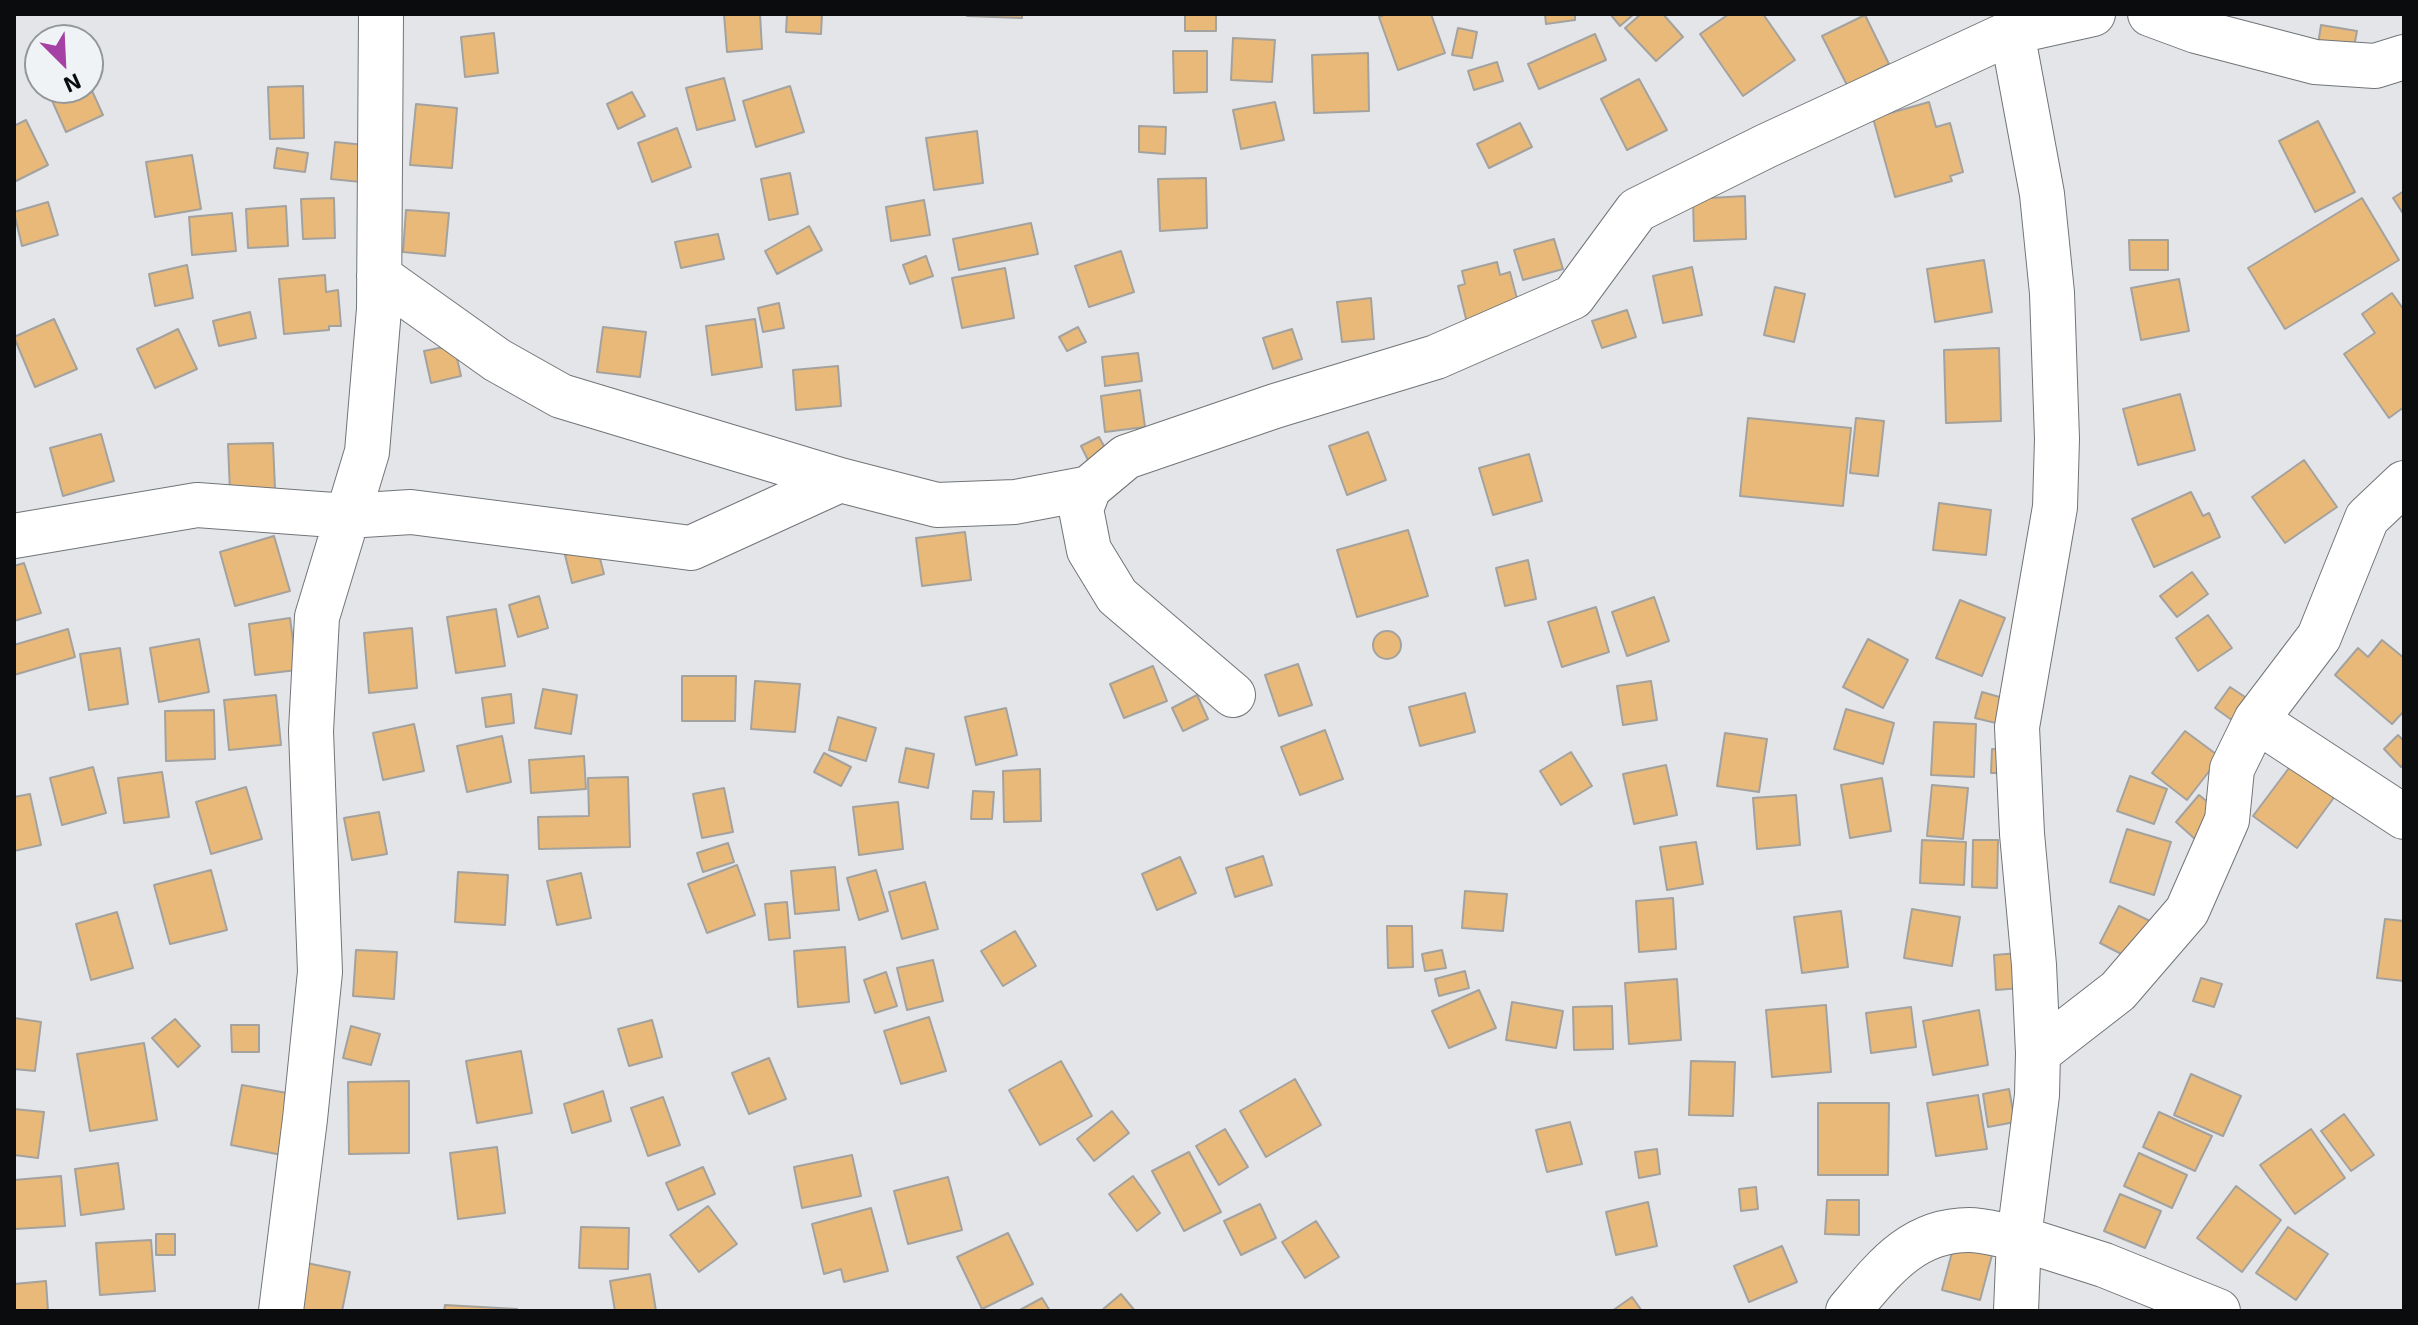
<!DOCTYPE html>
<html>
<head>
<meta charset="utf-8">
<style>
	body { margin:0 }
	#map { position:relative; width:2418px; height:1325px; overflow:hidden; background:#e3e5e8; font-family:"Exo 2",sans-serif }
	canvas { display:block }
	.frame { position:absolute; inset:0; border:16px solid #0b0c0d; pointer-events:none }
	.north { position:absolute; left:24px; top:24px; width:80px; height:80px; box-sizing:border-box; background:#f0f3f6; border:2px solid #949799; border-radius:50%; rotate:156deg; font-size:22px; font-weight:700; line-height:32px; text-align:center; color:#0b0c0d }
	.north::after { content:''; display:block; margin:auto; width:28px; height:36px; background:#a540a5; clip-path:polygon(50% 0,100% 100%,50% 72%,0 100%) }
</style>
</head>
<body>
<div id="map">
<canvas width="2418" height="1325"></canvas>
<div class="frame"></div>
<div class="north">N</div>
</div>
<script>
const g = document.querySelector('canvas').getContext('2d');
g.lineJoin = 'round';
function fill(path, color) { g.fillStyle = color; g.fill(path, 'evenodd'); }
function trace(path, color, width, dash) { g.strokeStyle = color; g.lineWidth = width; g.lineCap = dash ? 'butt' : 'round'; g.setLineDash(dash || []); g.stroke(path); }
const building = new Path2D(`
	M724,14h36l2,35 -35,3z
	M787,14h35l-1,20 -35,-2z
	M967,14h55v4l-55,-2z
	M1185,14h31v17h-31z
	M1386,14h45l14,39 -47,17 -19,-53z
	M1545,14h30v6l-29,4z
	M1612,14h22l-14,12 -9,-11z
	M1641,14h22l20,23 -27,24 -31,-33z
	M1729,14h34l32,46 -52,36 -43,-62z
	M1865,15l24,49 -42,21 -25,-49z
	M2321,25l36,6 -5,26 -35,-6z
	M1458,28l19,4 -5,26 -20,-3z
	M494,33l4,40 -33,4 -4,-40z
	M1595,34l11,26 -67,29 -11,-25z
	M1233,38l42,2 -3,42 -41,-2z
	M1173,51h34v41l-33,1z
	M1368,53l1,58 -55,2 -2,-58z
	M1497,62l6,19 -29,9 -6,-19z
	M724,78l11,42 -38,10 -11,-42z
	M1639,79l28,51 -40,20 -26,-51z
	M88,82l15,33 -37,17 -16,-36 17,-8h21z
	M303,86l1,52 -34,1 -2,-52z
	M790,86l14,46 -48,15 -13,-46z
	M632,92l13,24 -27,13 -11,-25z
	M1275,102l9,38 -43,9 -8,-39z
	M1929,102l7,25 14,-4 13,49 -13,4 2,5 -57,16 -22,-79z
	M416,104l41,4 -5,60 -42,-3z
	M26,120l22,45 -34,17v-56z
	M2318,121l37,71 -40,20 -36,-71z
	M1520,123l12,24 -43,21 -12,-24z
	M1139,126l27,1 -1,27 -26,-2z
	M677,128l14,39 -39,15 -14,-39z
	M977,131l6,52 -49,7 -8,-52z
	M335,142l30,3 -4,37 -30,-3z
	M277,148l31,5 -3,19 -31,-4z
	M192,155l9,54 -46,8 -9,-55z
	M790,173l8,41 -29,6 -8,-41z
	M1206,178l1,50 -47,3 -2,-52z
	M2404,191v24l-11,-17z
	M1745,196l1,43 -52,2 -1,-42z
	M334,198l1,40 -32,1 -2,-40z
	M2362,198l37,62 -114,69 -37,-61z
	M924,200l6,35 -39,6 -5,-34z
	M48,202l10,33 -36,11 -8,-34z
	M286,206l2,40 -40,2 -2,-39z
	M406,210l43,3 -4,43 -42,-4z
	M232,213l4,38 -44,4 -3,-38z
	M1031,223l7,31 -79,16 -6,-31z
	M809,226l13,24 -45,24 -12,-23z
	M718,234l6,25 -43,9 -6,-26z
	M1554,239l9,30 -40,11 -9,-30z
	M2129,240h39v30h-38z
	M1121,251l13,41 -45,15 -14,-41z
	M926,256l7,20 -23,8 -7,-19z
	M1984,260l8,52 -57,10 -8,-53z
	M1497,262l3,13 10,-3 11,42 -53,13 -10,-41 7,-2 -3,-13z
	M187,265l6,33 -38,8 -6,-32z
	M1692,267l10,48 -39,8 -10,-47z
	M1005,268l9,50 -52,10 -10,-50z
	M325,275l1,17 12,-2 3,36h-12v4l-45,4 -5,-55z
	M2179,279l10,52 -48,9 -10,-52z
	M1775,287l30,7 -11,48 -30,-7z
	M2392,293l12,17v97l-15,11 -45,-64 31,-21 -13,-19z
	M1371,298l3,41 -32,3 -5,-40z
	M779,303l5,25 -21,4 -5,-24z
	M1627,310l9,27 -34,11 -10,-27z
	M250,312l6,26 -37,8 -6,-25z
	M54,319l23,50 -42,18 -21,-50z
	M755,319l7,48 -50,8 -6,-49z
	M603,327l43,5 -6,45 -43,-5z
	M1078,327l8,15 -19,9 -8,-14z
	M178,329l19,40 -42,19 -18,-39z
	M1292,329l10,30 -29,10 -10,-31z
	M454,345l7,31 -30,7 -7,-32z
	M1999,348l2,73 -55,2 -2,-73z
	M1138,353l4,28 -37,5 -3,-29z
	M838,366l3,40 -45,4 -3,-40z
	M1140,390l5,37 -40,5 -4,-36z
	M2180,394l15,56 -57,15 -15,-56z
	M1748,418l103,10 -8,78 -103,-10z
	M1856,418l28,3 -6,55 -28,-3z
	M1368,432l18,48 -39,15 -18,-49z
	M101,434l13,47 -51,15 -13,-48z
	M1099,437l11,20 -19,9 -10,-20z
	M273,443l2,46 -45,3 -2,-48z
	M1529,454l13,47 -49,14 -14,-47z
	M2304,460l33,47 -52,36 -33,-46z
	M2191,492l12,24 6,-3 11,24 -66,30 -22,-48z
	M1939,503l52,7 -5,45 -53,-5z
	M1408,530l20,66 -71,21 -20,-67z
	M965,532l6,48 -49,6 -6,-48z
	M274,536l16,55 -55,15 -15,-54z
	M597,547l7,27 -32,9 -7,-28z
	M1528,560l8,39 -31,7 -9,-38z
	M24,563l17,50 -27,8v-55z
	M2192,572l16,22 -31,23 -17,-21z
	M539,596l9,32 -30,9 -9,-32z
	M1654,597l15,44 -42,15 -15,-44z
	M1960,600l45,18 -23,58 -46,-18z
	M1596,607l13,45 -47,15 -14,-45z
	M496,609l9,57 -49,7 -9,-56z
	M2208,615l24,33 -34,23 -22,-33z
	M290,618l7,52 -42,5 -6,-51z
	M412,628l5,60 -48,5 -5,-60z
	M68,629l7,28 -61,18v-30z
	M1373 645a14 14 0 1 1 28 0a14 14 0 1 1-28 0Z
	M199,639l10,53 -50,10 -9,-54z
	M1868,639l40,21 -25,48 -40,-21z
	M2382,640l22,18v53l-12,13 -57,-49 23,-27 10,9z
	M120,648l8,56 -39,6 -9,-56z
	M1298,664l14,41 -33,11 -14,-41z
	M1153,666l14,35 -43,17 -14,-34z
	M682,676h54l-1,45h-53z
	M755,681l45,3 -5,48 -44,-3z
	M1651,681l6,39 -34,5 -6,-39z
	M2230,687l21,14 -15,22 -21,-15z
	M543,689l34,6 -6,39 -36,-6z
	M1982,692l21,6 -7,25 -21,-5z
	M1465,693l10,39 -55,14 -11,-39z
	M511,694l3,29 -28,4 -4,-29z
	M276,695l5,50 -52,5 -5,-50z
	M1197,695l11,24 -25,12 -11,-23z
	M1006,708l11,47 -41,10 -11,-48z
	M1846,709l48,14 -11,41 -49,-15z
	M214,710l1,49 -49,2 -1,-50z
	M838,717l38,11 -10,33 -37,-11z
	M1934,722l42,2 -2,53 -43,-2z
	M414,724l10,47 -41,9 -10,-47z
	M1325,730l18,49 -43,16 -19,-48z
	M2185,731l35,26 -33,43 -35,-27z
	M1725,733l42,6 -8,53 -42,-6z
	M2398,735l6,6v23l-3,3 -17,-18z
	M502,736l9,46 -44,10 -10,-46z
	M906,748l28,6 -6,34 -29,-6z
	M1992,749l23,1 -1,23h-23z
	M1571,752l21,34 -31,19 -21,-34z
	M824,753l27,14 -10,19 -27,-14z
	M584,756l2,33 -55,4 -2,-33z
	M2295,760l43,32 -41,56 -44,-32z
	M1666,765l11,50 -43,9 -11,-50z
	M93,767l13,46 -44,12 -12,-47z
	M1040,769l1,52 -37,1 -1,-51z
	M162,772l7,45 -45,6 -6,-45z
	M2130,776l37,13 -13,35 -37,-13z
	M628,777l2,70 -91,2 -1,-32 51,-1 -1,-38z
	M1882,778l9,53 -41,7 -9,-53z
	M1932,785l36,3 -5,51 -36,-3z
	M246,787l16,52 -51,15 -15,-52z
	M724,788l9,44 -31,6 -9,-44z
	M973,791l21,1 -2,27h-21z
	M30,794l11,51 -27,6v-54z
	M1796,795l4,50 -43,4 -4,-51z
	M2199,795l20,16 -24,28 -19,-17z
	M898,802l5,47 -44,6 -6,-48z
	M379,812l8,42 -35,6 -8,-42z
	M2127,829l44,13 -17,53 -44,-13z
	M1922,840l44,2 -2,43 -44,-2z
	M1973,840h25l-1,48 -25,-1z
	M1696,842l7,42 -36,6 -7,-43z
	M728,843l6,19 -31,10 -6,-19z
	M1263,856l9,29 -37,12 -9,-29z
	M1180,857l16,36 -39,17 -15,-36z
	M737,865l18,50 -48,18 -19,-49z
	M835,867l4,43 -44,4 -4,-43z
	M211,870l16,60 -57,14 -16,-59z
	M876,870l12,41 -29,9 -12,-42z
	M458,872l50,3 -3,50 -50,-3z
	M581,873l10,45 -34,7 -10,-44z
	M925,882l13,47 -36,10 -13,-47z
	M1465,891l42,3 -4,37 -41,-3z
	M1673,898l3,51 -37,3 -3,-51z
	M787,902l3,36 -21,2 -4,-36z
	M2119,906l33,16 -19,38 -33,-17z
	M1912,909l48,8 -8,49 -48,-8z
	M1841,911l7,56 -46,6 -8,-56z
	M117,912l16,56 -42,12 -15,-56z
	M2385,919l19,2v60l-27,-3z
	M1387,926h25l1,41 -25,1z
	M1015,931l21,35 -33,20 -22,-35z
	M845,947l4,55 -51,5 -4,-56z
	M356,950l41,2 -3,47 -41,-3z
	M1442,950l4,18 -21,3 -3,-17z
	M2019,953l2,35 -25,2 -2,-35z
	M933,960l10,41 -36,9 -10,-42z
	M1465,971l4,17 -30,8 -4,-17z
	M886,972l11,34 -22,7 -11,-33z
	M2201,978l21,6 -8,23 -21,-6z
	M1677,979l4,61 -52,4 -4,-61z
	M1479,990l17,38 -47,20 -17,-37z
	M1512,1002l51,9 -7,37 -50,-8z
	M1826,1005l5,67 -59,5 -6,-67z
	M1612,1006l1,43 -39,1 -1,-43z
	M1911,1007l5,40 -45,6 -5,-40z
	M1979,1010l9,55 -55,10 -10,-54z
	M929,1017l17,54 -45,13 -17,-53z
	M14,1018l27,4 -6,49 -21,-2z
	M175,1019l25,27 -22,21 -26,-29z
	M652,1020l10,37 -33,9 -11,-37z
	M231,1025h28v27h-27z
	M351,1026l29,8 -9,31 -28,-7z
	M144,1043l13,77 -67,11 -13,-77z
	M521,1051l11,62 -55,10 -11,-62z
	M769,1058l17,41 -37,15 -17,-41z
	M1061,1061l31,55 -52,29 -31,-55z
	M1691,1061l44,1 -2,54 -44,-1z
	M2191,1074l50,22 -18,40 -49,-21z
	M1295,1079l26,46 -55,32 -26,-46z
	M409,1081v72l-60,1 -1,-72z
	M242,1085l62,11 -12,61 -61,-12z
	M2009,1089l6,33 -27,5 -5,-33z
	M603,1091l8,30 -39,12 -8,-29z
	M1978,1095l9,54 -51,7 -9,-53z
	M663,1097l17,48 -32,11 -17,-48z
	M1818,1103h71l-1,72h-70z
	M14,1109l30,3 -6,46 -24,-3z
	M1112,1111l17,22 -35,28 -17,-22z
	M2159,1112l53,24 -17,35 -52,-24z
	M2344,1114l30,41 -23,16 -30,-40z
	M1570,1122l12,42 -35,8 -11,-42z
	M1225,1129l23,38 -29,18 -23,-39z
	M2311,1129l34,49 -50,36 -35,-49z
	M497,1147l8,66 -47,6 -8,-66z
	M1657,1149l3,25 -21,4 -4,-26z
	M1189,1152l32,60 -37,19 -32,-60z
	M2139,1153l48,22 -15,33 -48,-22z
	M852,1155l9,41 -59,12 -8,-41z
	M118,1163l6,46 -43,6 -6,-46z
	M703,1167l12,27 -37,16 -12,-27z
	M61,1176l4,50 -50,3 -1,-49z
	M1133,1176l27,37 -23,18 -28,-37z
	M948,1177l14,53 -54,14 -14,-53z
	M2236,1186l45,34 -39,52 -45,-34z
	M1756,1187l2,22 -17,2 -2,-22z
	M2120,1194l41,17 -16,37 -41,-17z
	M1827,1200h32v35l-34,-1z
	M1648,1202l9,44 -41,9 -10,-43z
	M1260,1204l16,34 -35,17 -17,-34z
	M708,1206l29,38 -38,28 -29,-37z
	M871,1208l17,63 -44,11 -3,-13 -17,5 -12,-50z
	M1316,1221l23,36 -34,21 -23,-36z
	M581,1227l48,1 -1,41 -49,-1z
	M2288,1227l40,27 -32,46 -40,-27z
	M1008,1233l25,51 -51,25 -25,-52z
	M156,1234h19v21h-19z
	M151,1240l4,51 -55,4 -4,-52z
	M1954,1245l38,10 -12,45 -38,-10z
	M1782,1246l15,36 -48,20 -15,-36z
	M302,1262l48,10 -8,39h-50z
	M650,1274l6,37h-41l-5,-30z
	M46,1281l2,30h-34v-27z
	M1121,1294l14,17h-34z
	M1632,1297l10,14h-30z
	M1042,1298l8,13h-32z
	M445,1305l72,4v2h-73z`);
fill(building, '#e9b97a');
trace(building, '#a4a29f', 2);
const street = new Path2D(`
	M2020,14l-8,18 30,162 10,99 5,146 -2,68 -38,220 5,107 12,131 4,88 -1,42 -18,143 85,27 114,46
	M2150,14l46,17 119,31 60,4 29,-9
	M379,276l118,84 64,36 279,84 97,25 78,-3 74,-14
	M14,536l183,-31 150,11 64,-4 280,36 149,-68
	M1233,695l-116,-99 -28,-46 -8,-41 8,-21 37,-31 149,-51 161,-49 137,-60 64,-87 129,-64 246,-114 81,-18
	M2256,720l148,97
	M2038,1053l80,-62 69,-80 40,-91 5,-51 24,-49 63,-83 48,-119 37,-35
	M281,1311l24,-192 15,-147 -9,-241 6,-114 50,-165 12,-143 2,-295
	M1848,1311c34,-40 63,-81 121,-81 16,0 34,6 50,8l-3,73`);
trace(street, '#727577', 46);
trace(street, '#fff', 44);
</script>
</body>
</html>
